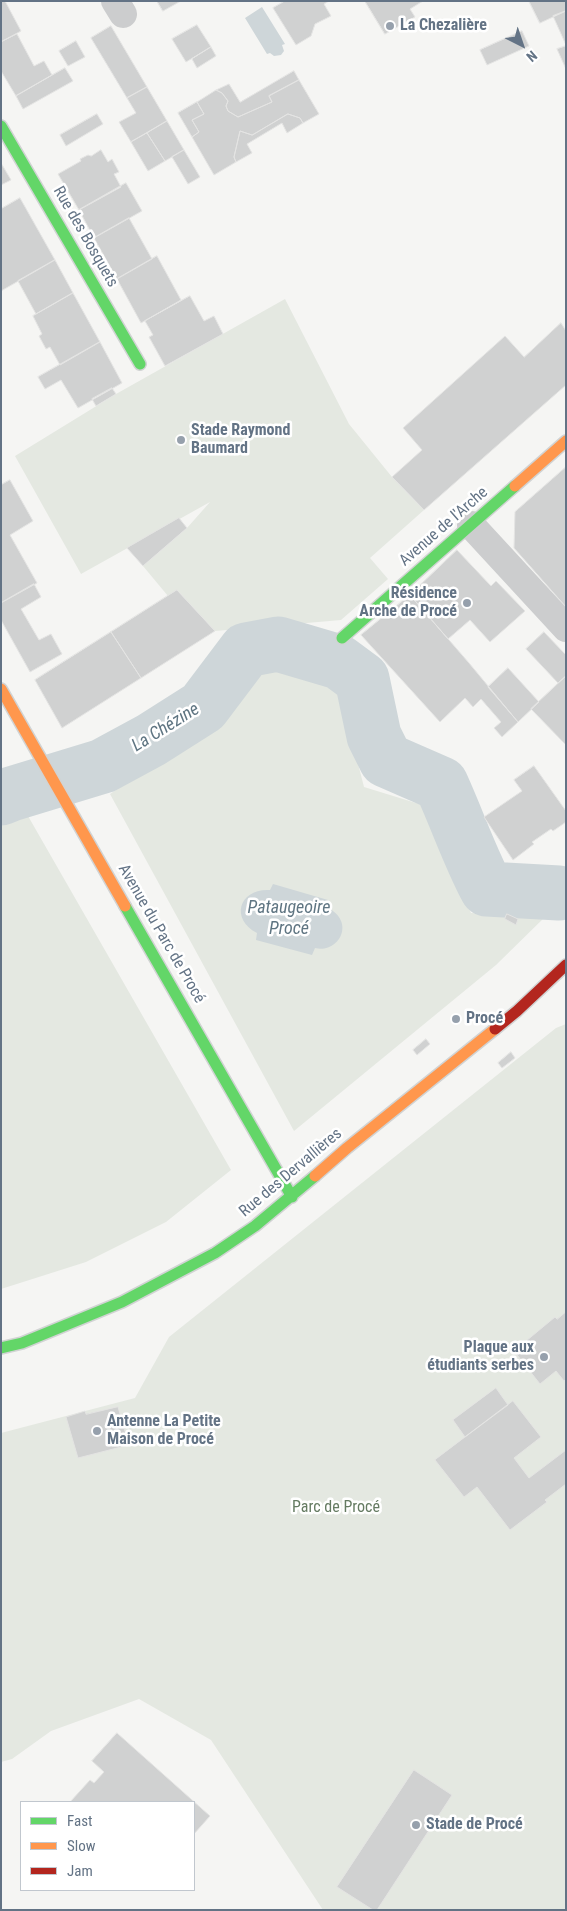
<!DOCTYPE html>
<html>
<head>
<meta charset="utf-8">
<style>
	body { margin:0 }
	#map { position:relative; width:567px; height:1911px; overflow:hidden; background:#f5f5f3; font-family:"Roboto Condensed",sans-serif }
	canvas { display:block }
	.frame { position:absolute; inset:0; border:2px solid #637385; pointer-events:none }
	.legend { position:absolute; left:20px; top:1801px; width:175px; height:90px; box-sizing:border-box; background:#fff; border:1px solid #c1c7ce; margin:0; padding:6px 9px; list-style:none; font-size:15px; color:#637385 }
	.legend li { display:flex; align-items:center; gap:10px; height:25px }
	.legend b { width:25px; border:1px solid #c1c7ce }
	.north { position:absolute; left:497px; top:20px; width:50px; height:50px; -webkit-text-stroke:4px #fff; paint-order:stroke; rotate:139deg; font-size:14px; font-weight:700; line-height:20px; text-align:center; color:#637385 }
	.north::after { content:''; display:block; margin:auto; width:18px; height:22px; background:#637385; clip-path:polygon(50% 0,100% 100%,50% 72%,0 100%) }
</style>
</head>
<body>
<div id="map">
<canvas width="567" height="1911"></canvas>
<div class="frame"></div>
<ul class="legend">
<li><b style="height:6px;background:#63d668"></b>Fast</li>
<li><b style="height:6px;background:#ff974d"></b>Slow</li>
<li><b style="height:6px;background:#b3261e"></b>Jam</li>
</ul>
<div class="north">N</div>
</div>
<script>
const g = document.querySelector('canvas').getContext('2d');
g.lineJoin = 'round';
function fill(path, color) { g.fillStyle = color; g.fill(path, 'evenodd'); }
function trace(path, color, width, dash) { g.strokeStyle = color; g.lineWidth = width; g.lineCap = dash ? 'butt' : 'round'; g.setLineDash(dash || []); g.stroke(path); }
function write(font, color, halo, rows, align = 'center') {
  g.font = font + ' "Roboto Condensed",sans-serif'; g.lineWidth = 5; g.setLineDash([]); g.textBaseline = 'middle'; g.strokeStyle = halo; g.fillStyle = color; for (const [text, x, y, turn = 0] of rows) {
    g.save(); g.translate(x, y); g.rotate((+turn || 0) * Math.PI / 180); g.textAlign = isNaN(turn) ? turn : align; if (halo) g.strokeText(text, 0, 0); g.fillText(text, 0, 0); g.restore();
  }
}
fill(new Path2D(`
	M285,299l64,125 43,53 32,33 -54,48 18,21 -47,41 -126,11 -38,-41 -9,6 -25,-30 44,-38 23,-26 -129,72 -66,-118 101,-62z
	M257,663l80,19 27,105 65,20 42,106 76,2 -51,50 -202,166 -184,-337 95,-66z
	M24,809l207,361 -65,52 -80,40 -85,27v-468z
	M566,1024v886h-243l-112,-170 -72,-41 -88,32 -39,28 -11,3v-329l134,-35 34,-61 387,-309z`), '#e4e8e1');
fill(new Path2D(`
	M262,7l23,37 -3,1 2,6 -3,4 -7,1 -4,-3 -3,1 -22,-36z
	M273,884l55,16 -2,7c31,14 13,47 -11,41l-3,7 -56,-15 1,-7c-28,-15 -17,-45 13,-43z`), '#ced6d9');
trace(new Path2D(`
	M1,798l10,-4 92,-28 48,-26 52,-33 43,-57 32,-6 61,18 23,17 12,57 12,24 55,24c16,35 28,71 46,105l72,4`), '#ced6d9', 55);
const building = new Path2D(`
	M1,1h4l16,30 -20,11z
	M157,1h24l-18,10z
	M285,1h44l-5,3 7,12 -16,8 -4,12 -15,9 -23,-37z
	M365,1h58l-13,8 5,8 -30,17z
	M529,1h37v10l-26,12z
	M566,11v34l-13,-29z
	M197,25l14,22 -25,15 -14,-23z
	M111,26l36,61 -20,11 -36,-60z
	M522,31l7,15 -42,19 -7,-15z
	M17,34l17,32 10,-5 8,14 -36,21 -15,-25v-29z
	M76,41l9,16 -17,9 -9,-15z
	M566,46v23l-9,-20z
	M211,47l5,9 -19,12 -5,-9z
	M65,68l8,13 -50,28 -7,-13z
	M294,71l5,9 -30,16 3,6 -34,15 -10,-6 -2,-5 2,-5 -6,-8 -6,-3 13,-6 11,18z
	M299,80l20,34 -16,9 -3,-5 -12,-4 -36,21 -12,-4 -6,26 2,5 -22,13 -22,-38 7,-5 -7,-12 12,-6 -7,-12 19,-12 6,3 6,8 -2,5 2,5 10,6 34,-15 -3,-6z
	M147,87l20,34 -36,21 -12,-20 17,-9 -9,-15z
	M197,102l7,12 -12,6 7,12 -7,5 -14,-24z
	M97,114l6,10 -37,22 -6,-11z
	M288,114l12,4 3,5 -16,10 -5,-10 -35,21 5,9 -16,9 -2,-5 6,-26 12,4z
	M167,121l17,29 -19,11 -18,-28z
	M147,133l18,28 -17,10 -17,-29z
	M101,150l7,12 4,-3 7,13 -5,2 7,13 -42,23 -21,-36 23,-13 -1,-2 8,-4 3,1z
	M184,150l16,27 -12,7 -16,-27z
	M1,163l10,17 -10,5z
	M126,183l16,28 -48,27 -15,-28z
	M20,198l35,62 -54,31v-82z
	M129,218l23,41 -35,20 -23,-41z
	M157,256l24,44 -40,23 -24,-44z
	M55,260l18,33 -37,21 -18,-33z
	M73,293l27,49 -40,23 -10,-18 -4,2 -7,-13 3,-2 -9,-18z
	M190,296l14,25 10,-5 9,18 -58,32 -16,-29 4,-2 -8,-14z
	M561,323l5,8v54l-142,125 -32,-33 30,-27 -19,-22 102,-92 19,21z
	M100,342l22,41 -44,25 -17,-28 -16,9 -7,-12z
	M112,388l4,6 -20,12 -4,-7z
	M566,467v140l-52,-59 1,-36z
	M10,480l23,41 -23,14 27,48 -36,20v-118z
	M179,518l8,10 -44,38 -16,-18z
	M457,550l34,36 5,-5 29,30 -35,31 -20,-22 -22,19 -38,-44z
	M34,584l7,13 -20,12 18,31 12,-6 11,20 -32,18 -29,-52v-17z
	M177,590l38,41 -74,47 -30,-46z
	M410,595l59,68 49,59 -16,15 -8,-9 7,-6 -20,-23 -8,8 -8,-9 -25,24 -79,-87z
	M111,632l30,46 -79,50 -27,-48z
	M544,632l22,23v21l-8,7 -32,-34z
	M508,668l31,34 -21,20 -30,-35z
	M566,676v69l-35,-36z
	M534,766l32,45v11l-13,9 -2,-2 -19,13 2,2 -21,16 -29,-43 38,-26 -8,-11z
	M507,914l11,5 -2,6 -11,-6z
	M426,1039l4,5 -13,11 -4,-5z
	M511,1052l4,6 -13,10 -4,-5z
	M566,1312v67l-2,2 -8,-10 -16,13 -26,-33 41,-34 2,2z
	M496,1388l12,17 -43,32 -12,-17z
	M513,1401l28,36 -27,21 15,20 37,-28v34l-21,16 2,2 -37,28 -33,-43 -13,10 -29,-37z
	M118,1407l11,38 -51,13 -12,-41 19,-6 1,3z
	M117,1733l93,83 -16,18v-32h-124l20,-22 4,3 10,-11 -12,-11z
	M414,1770l38,25 -75,115h-4l-36,-23z`);
fill(building, '#d0d1d1');
trace(building, '#e4e4e3', 1);
const fast = new Path2D(`
	M1,126l139,238
	M342,638l173,-152
	M125,906l167,291
	M1,1348l21,-5 100,-41 93,-49 40,-27 60,-50`);
const slow = new Path2D(`
	M515,486l51,-45
	M1,689l124,217
	M315,1176l32,-28 148,-119`);
const jam = new Path2D(`
	M495,1029l22,-18 49,-46`);
trace(fast, '#d1d3d3', 14);
trace(slow, '#d1d3d3', 14);
trace(jam, '#d1d3d3', 14);
trace(new Path2D(`
	M115,1l8,13
	M471,525l95,103`), '#cccdce', 28);
trace(fast, '#63d668', 11);
trace(slow, '#ff974d', 11);
trace(jam, '#b3261e', 11);
for (const [x, y, r, color] of [
	[390,26,5,"#96a0ac"],
	[181,440,5,"#96a0ac"],
	[467,603,5,"#96a0ac"],
	[456,1019,5,"#96a0ac"],
	[544,1357,5,"#96a0ac"],
	[97,1431,5,"#96a0ac"],
	[416,1825,5,"#96a0ac"]
]) { const dot = new Path2D(); dot.arc(x, y, r, 0, 2 * Math.PI); g.fillStyle = color; g.fill(dot); trace(dot, '#fff', 2); }
write('bold 16px', '#637385', '#fff', [
	["La Chezalière",400,26],
	["Stade Raymond",191,431],
	["Baumard",191,449],
	["Résidence",457,594,"right"],
	["Arche de Procé",457,612,"right"],
	["Procé",466,1019],
	["Plaque aux",534,1348,"right"],
	["étudiants serbes",534,1366,"right"],
	["Antenne La Petite",107,1422],
	["Maison de Procé",107,1440],
	["Stade de Procé",426,1825]
], 'left');
write('16px', '#637385', '#fff', [
	["Rue des Bosquets",85,237,60],
	["Avenue de l'Arche",444,527,-41],
	["Avenue du Parc de Procé",161,934,60],
	["Rue des Dervallières",291,1173,-40]
]);
write('16px', '#657b62', '#fff', [
	["Parc de Procé",336,1508]
]);
write('italic 18px', '#5f7582', '#fff', [
	["La Chézine",166,728,-32],
	["Pataugeoire",289,908],
	["Procé",289,929]
]);
</script>
</body>
</html>
